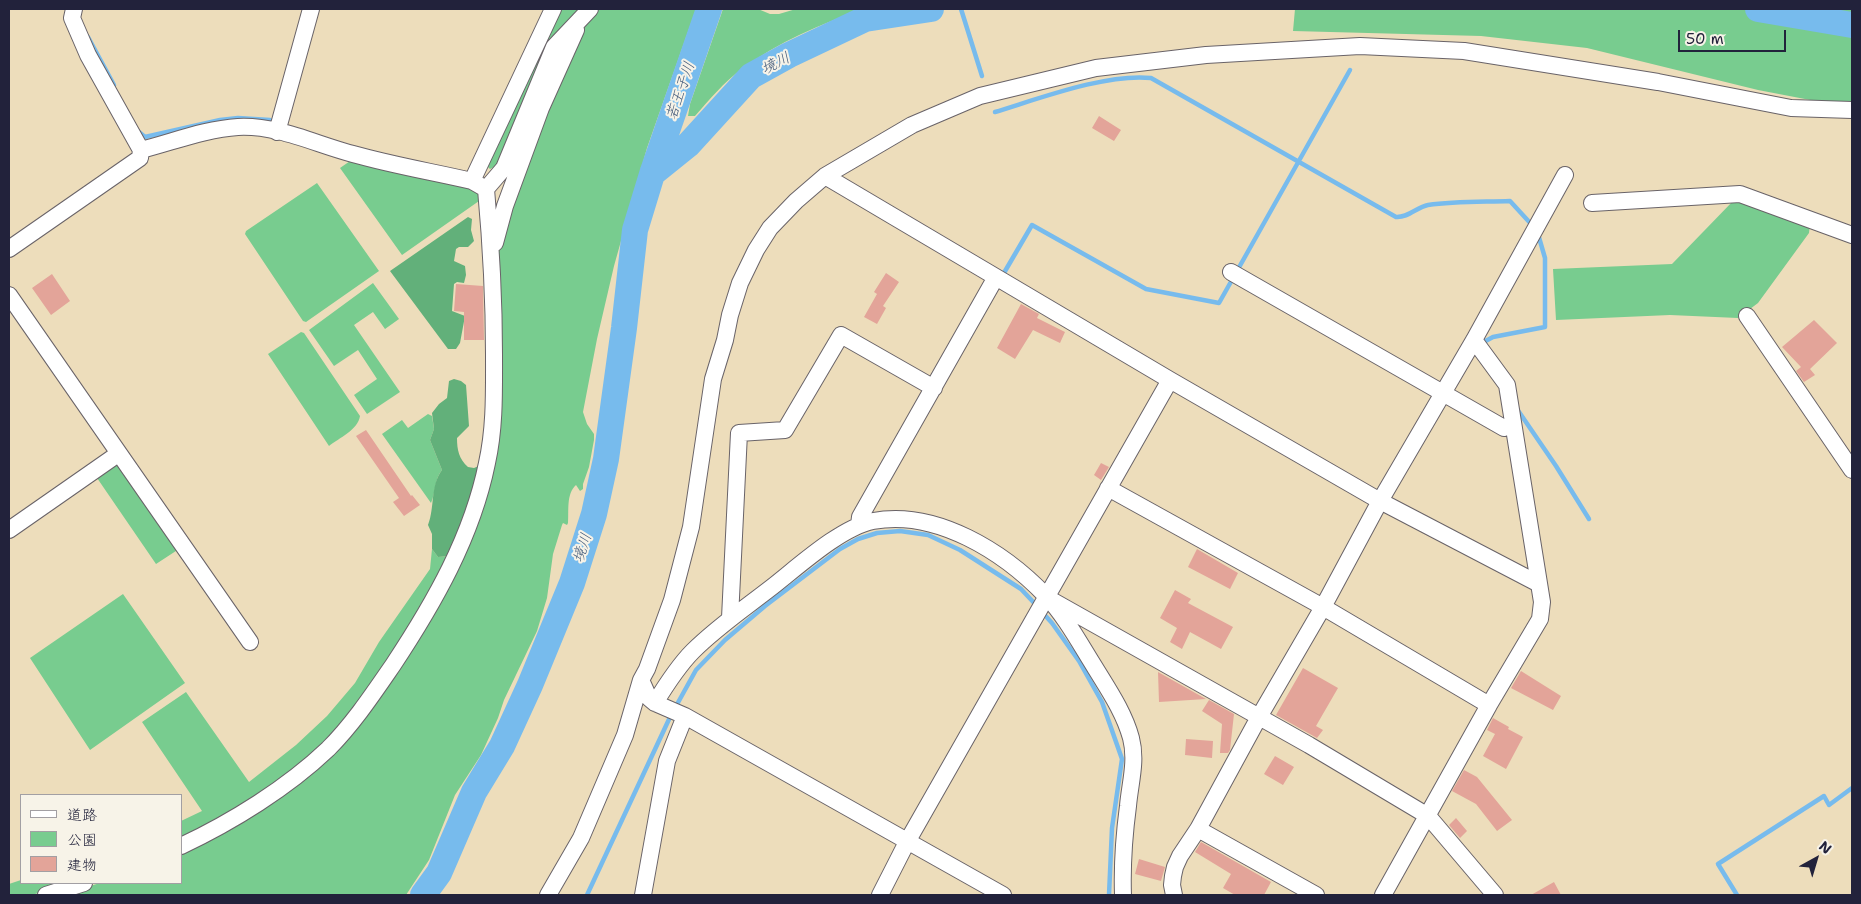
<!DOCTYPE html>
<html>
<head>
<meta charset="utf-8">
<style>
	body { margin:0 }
	#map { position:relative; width:1861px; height:904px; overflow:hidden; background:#edddbb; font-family:"Shantell Sans","Klee One",sans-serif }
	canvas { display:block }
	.frame { position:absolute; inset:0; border:10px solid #22223b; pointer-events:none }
	.legend { position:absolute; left:20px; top:794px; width:162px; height:90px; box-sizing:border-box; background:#f7f3e8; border:1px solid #a29fa3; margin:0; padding:6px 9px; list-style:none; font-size:15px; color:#22223b }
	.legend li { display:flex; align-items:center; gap:10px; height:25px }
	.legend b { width:25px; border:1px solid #a29fa3 }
	.north { position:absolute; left:1791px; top:834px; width:50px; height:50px; -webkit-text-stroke:4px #f7f3e8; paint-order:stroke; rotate:39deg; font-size:14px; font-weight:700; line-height:20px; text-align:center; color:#22223b }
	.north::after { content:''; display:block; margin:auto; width:18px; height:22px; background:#22223b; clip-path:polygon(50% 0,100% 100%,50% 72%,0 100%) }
	.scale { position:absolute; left:1678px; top:30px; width:108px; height:22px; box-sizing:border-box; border:2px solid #22223b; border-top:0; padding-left:6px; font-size:15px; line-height:18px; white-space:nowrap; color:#22223b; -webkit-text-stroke:4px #f7f3e8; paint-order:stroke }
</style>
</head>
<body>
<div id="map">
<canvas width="1861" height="904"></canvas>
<div class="frame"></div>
<ul class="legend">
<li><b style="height:6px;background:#fff"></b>道路</li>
<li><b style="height:14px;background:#78cc8f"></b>公園</li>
<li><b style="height:14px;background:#e3a499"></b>建物</li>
</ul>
<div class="north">N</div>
<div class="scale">50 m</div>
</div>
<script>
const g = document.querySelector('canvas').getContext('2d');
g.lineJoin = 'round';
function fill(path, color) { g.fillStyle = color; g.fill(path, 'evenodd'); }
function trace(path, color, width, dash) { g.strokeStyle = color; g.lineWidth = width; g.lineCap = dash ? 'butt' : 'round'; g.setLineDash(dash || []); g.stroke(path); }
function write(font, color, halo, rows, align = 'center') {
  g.font = font + ' "Shantell Sans","Klee One",sans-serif'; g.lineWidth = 4; g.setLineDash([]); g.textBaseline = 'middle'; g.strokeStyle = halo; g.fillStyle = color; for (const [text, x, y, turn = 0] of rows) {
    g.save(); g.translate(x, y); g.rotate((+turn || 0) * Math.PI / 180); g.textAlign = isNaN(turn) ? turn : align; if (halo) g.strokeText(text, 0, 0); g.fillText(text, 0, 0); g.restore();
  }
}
fill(new Path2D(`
	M560,9h23l-83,155 -10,5 -3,-3z
	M598,9h98l-49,139 -33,118 -17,73 -14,73 4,12 7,10v6l-5,27 -6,17v5l-3,2 -4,-6c-10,9 -7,26 -8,38l-1,2 -4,-2 -1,2 -9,29 -6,44 -10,33 -33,69 -6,18 -17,37 -26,40 -26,65 -23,35h-346l40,-12h81v-31l47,-23 140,-121 123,-234 5,-219 23,-71 62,-154z
	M723,9h35l12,5h9l17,-5h67c-42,15 -85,33 -121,60 -18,13 -33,31 -47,47h-7l2,-12z
	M1295,9h557v99l-94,-18 -171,-42 -106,-12 -188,-5z
	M353,159l121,29 5,5v8l-77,54 -62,-87z
	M317,183l62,88 -73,51 -3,-1 -58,-87 1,-3z
	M1734,200l76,24 -1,9 -51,70 -20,15 -68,-3 -114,5 -3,-51 119,-5z
	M373,283l26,36 -14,10 -12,-17 -19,13 46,67 -33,22 -13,-19 23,-16 -19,-29 -24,16 -25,-36z
	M301,332l3,1 56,83c-2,14 -21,22 -31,30l-61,-92z
	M428,414l4,2 2,13 -4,11 12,30c-8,10 -6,22 -11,33l-49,-69 20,-14 6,8z
	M116,461l63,88 -23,15 -61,-89z
	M432,549l6,8 11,-1 -14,33 -84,127 -55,55 -115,71v-21l21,-10 -60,-89 44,-30 63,90 47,-37 31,-29 28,-33 24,-41 51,-73z
	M123,594l62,89 -95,67 -60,-92z
	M21,880v3h49l-38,12h-23v-11z`), '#78cc8f');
fill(new Path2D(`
	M468,217l4,2 -1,11 3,11 -6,6h-9l-3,2 -2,12 11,5 1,9 -2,8 -7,-1 -3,2 -2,27 13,5 -5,27 -4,6h-8l-58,-78z
	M454,379l7,2 5,4 3,41 -12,12c0,12 2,21 11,29l6,1 7,-3 3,4 -35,87 -11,1 -6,-8v-15l-4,-9c7,-18 2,-39 14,-55l-12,-30 4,-11 -2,-16 7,-9 8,-6 2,-17z`), '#62b07a');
trace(new Path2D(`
	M961,9l21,67
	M88,37l26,48
	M995,112c43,-13 112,-39 156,-34l245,139c12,1 21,-10 32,-12 27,-4 55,-3 82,-4l22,24
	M139,132l6,5 75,-17 18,-2 32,2
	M1001,278l31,-53 114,64 73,14 131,-233
	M1480,344l13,-7 52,-10v-69l-7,-24
	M1517,409l39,57 33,53
	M1042,612l10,11 27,38 23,41 20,57 -10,69 -3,67
	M675,708l21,-38 29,-30 40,-34 75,-57 18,-10 19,-6 23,-2 28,4 32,15 61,39 16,17
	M587,895l84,-180
	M1737,895l-19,-31 106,-68 5,9 23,-17`), '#77bbed', 4.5);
trace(new Path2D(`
	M1758,9l94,16
	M652,174l36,-29 63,-69 38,-21 76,-36 66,-10
	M423,895l16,-22 35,-81 28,-46 28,-61 42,-102 22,-69 12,-55 18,-131 11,-98 18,-59 -1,3 57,-165`), '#77bbed', 26);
fill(new Path2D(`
	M1099,116l22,14 -7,11 -22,-13z
	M886,273l13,9 -16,24 3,2 -9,16 -13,-7 13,-23 -3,-2z
	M52,274l18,27 -19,14 -19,-27z
	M456,284l27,2 1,54h-20v-28l-10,-1z
	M1021,304l18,10 -2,4 28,14 -5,11 -27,-13 -18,29 -18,-11z
	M1814,320l23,23 -27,26 5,6 -11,7 -8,-11 5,-4 -19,-20z
	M366,430l45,66 1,-1 8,10 -16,11 -11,-14 6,-4 -43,-62z
	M1101,463l8,4 -8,13 -7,-5z
	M1197,549l41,24 -8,16 -42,-22z
	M1175,590l16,9 -3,4 45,24 -12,22 -31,-17 -8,17 -12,-7 7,-14 -17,-10z
	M1303,668l35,20 -22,38 7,4 -6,8 -41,-23z
	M1521,671l40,25 -8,14 -42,-22z
	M1158,672l48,27 -47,3z
	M1209,700l25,14 -4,36 -2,3h-8l2,-29 -20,-13z
	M1493,718l16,9 -1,2 15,8 -17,32 -23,-13 12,-22 -8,-4z
	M1186,739l27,2 -1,17 -27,-3z
	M1275,756l19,11 -11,18 -19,-11z
	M1464,770l13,7 35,43 -15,11 -21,-27 -24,-13z
	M1456,818l11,13 -7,7 -11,-13z
	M1201,842l70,40 -7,13h-29l-12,-7 8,-14 -36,-22z
	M1139,859l26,8 -4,14 -26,-7z
	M1554,882l7,13h-30z`), '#e3a499');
const minor = new Path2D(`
	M277,132l34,-123
	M141,150c32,-8 64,-21 97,-23 40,-2 77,17 115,27 39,11 80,18 119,27l14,8
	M825,176l345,204 210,121 159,83
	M472,181l81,-172
	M1592,203l148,-9 112,41
	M495,243l10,-37 36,-98 35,-78
	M9,249l131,-91 1,-8 -53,-95 -16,-37 2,-9
	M1231,272l273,156
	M9,295l241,347
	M1747,316l105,154
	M1108,488l215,119 166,98
	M859,525l1,-8 136,-240
	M9,530l109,-76
	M1053,601l256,144 119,71 67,79
	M730,618l9,-185 46,-3 56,-95 93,53
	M655,703c11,-18 23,-37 38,-52 24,-24 52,-43 79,-64 27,-21 68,-59 101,-66 63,-12 131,31 173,75 19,20 33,46 48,70 14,23 30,46 37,72 6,23 -1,45 -3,68 -4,30 -6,59 -5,89
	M1198,829l118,66
	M181,846c51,-24 106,-58 147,-97 25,-25 45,-55 65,-84 41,-62 79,-128 94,-202 8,-36 7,-72 7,-109 0,-55 -3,-110 -8,-165l18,-21 50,-121 36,-38
	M46,895l38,-12
	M548,895l33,-57 44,-103 16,-55
	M643,895l24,-134 18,-45
	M880,895l27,-53 263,-462
	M1003,895l-318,-179 -30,-13 -6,-5 -8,-18 6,-11 25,-69 19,-73 22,-148 12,-39 5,-25 10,-32 16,-33 14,-22 26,-27 29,-25 87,-51 68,-29 116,-28 110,-13 154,-9 104,5 194,31 133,26 61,2
	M1174,895l-2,-10 1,-9 2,-9 5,-11 18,-27 61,-112 64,-110 57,-106 94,-161 91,-165
	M1383,895l106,-190 51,-86 2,-17 -35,-217 -33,-45`);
trace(minor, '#696368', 18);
trace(minor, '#fff', 16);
write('italic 15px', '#405879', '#f7f3e8', [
	["境川",776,64,-27],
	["若王子川",681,91,-71],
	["境川",583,548,-72]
]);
</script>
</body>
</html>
